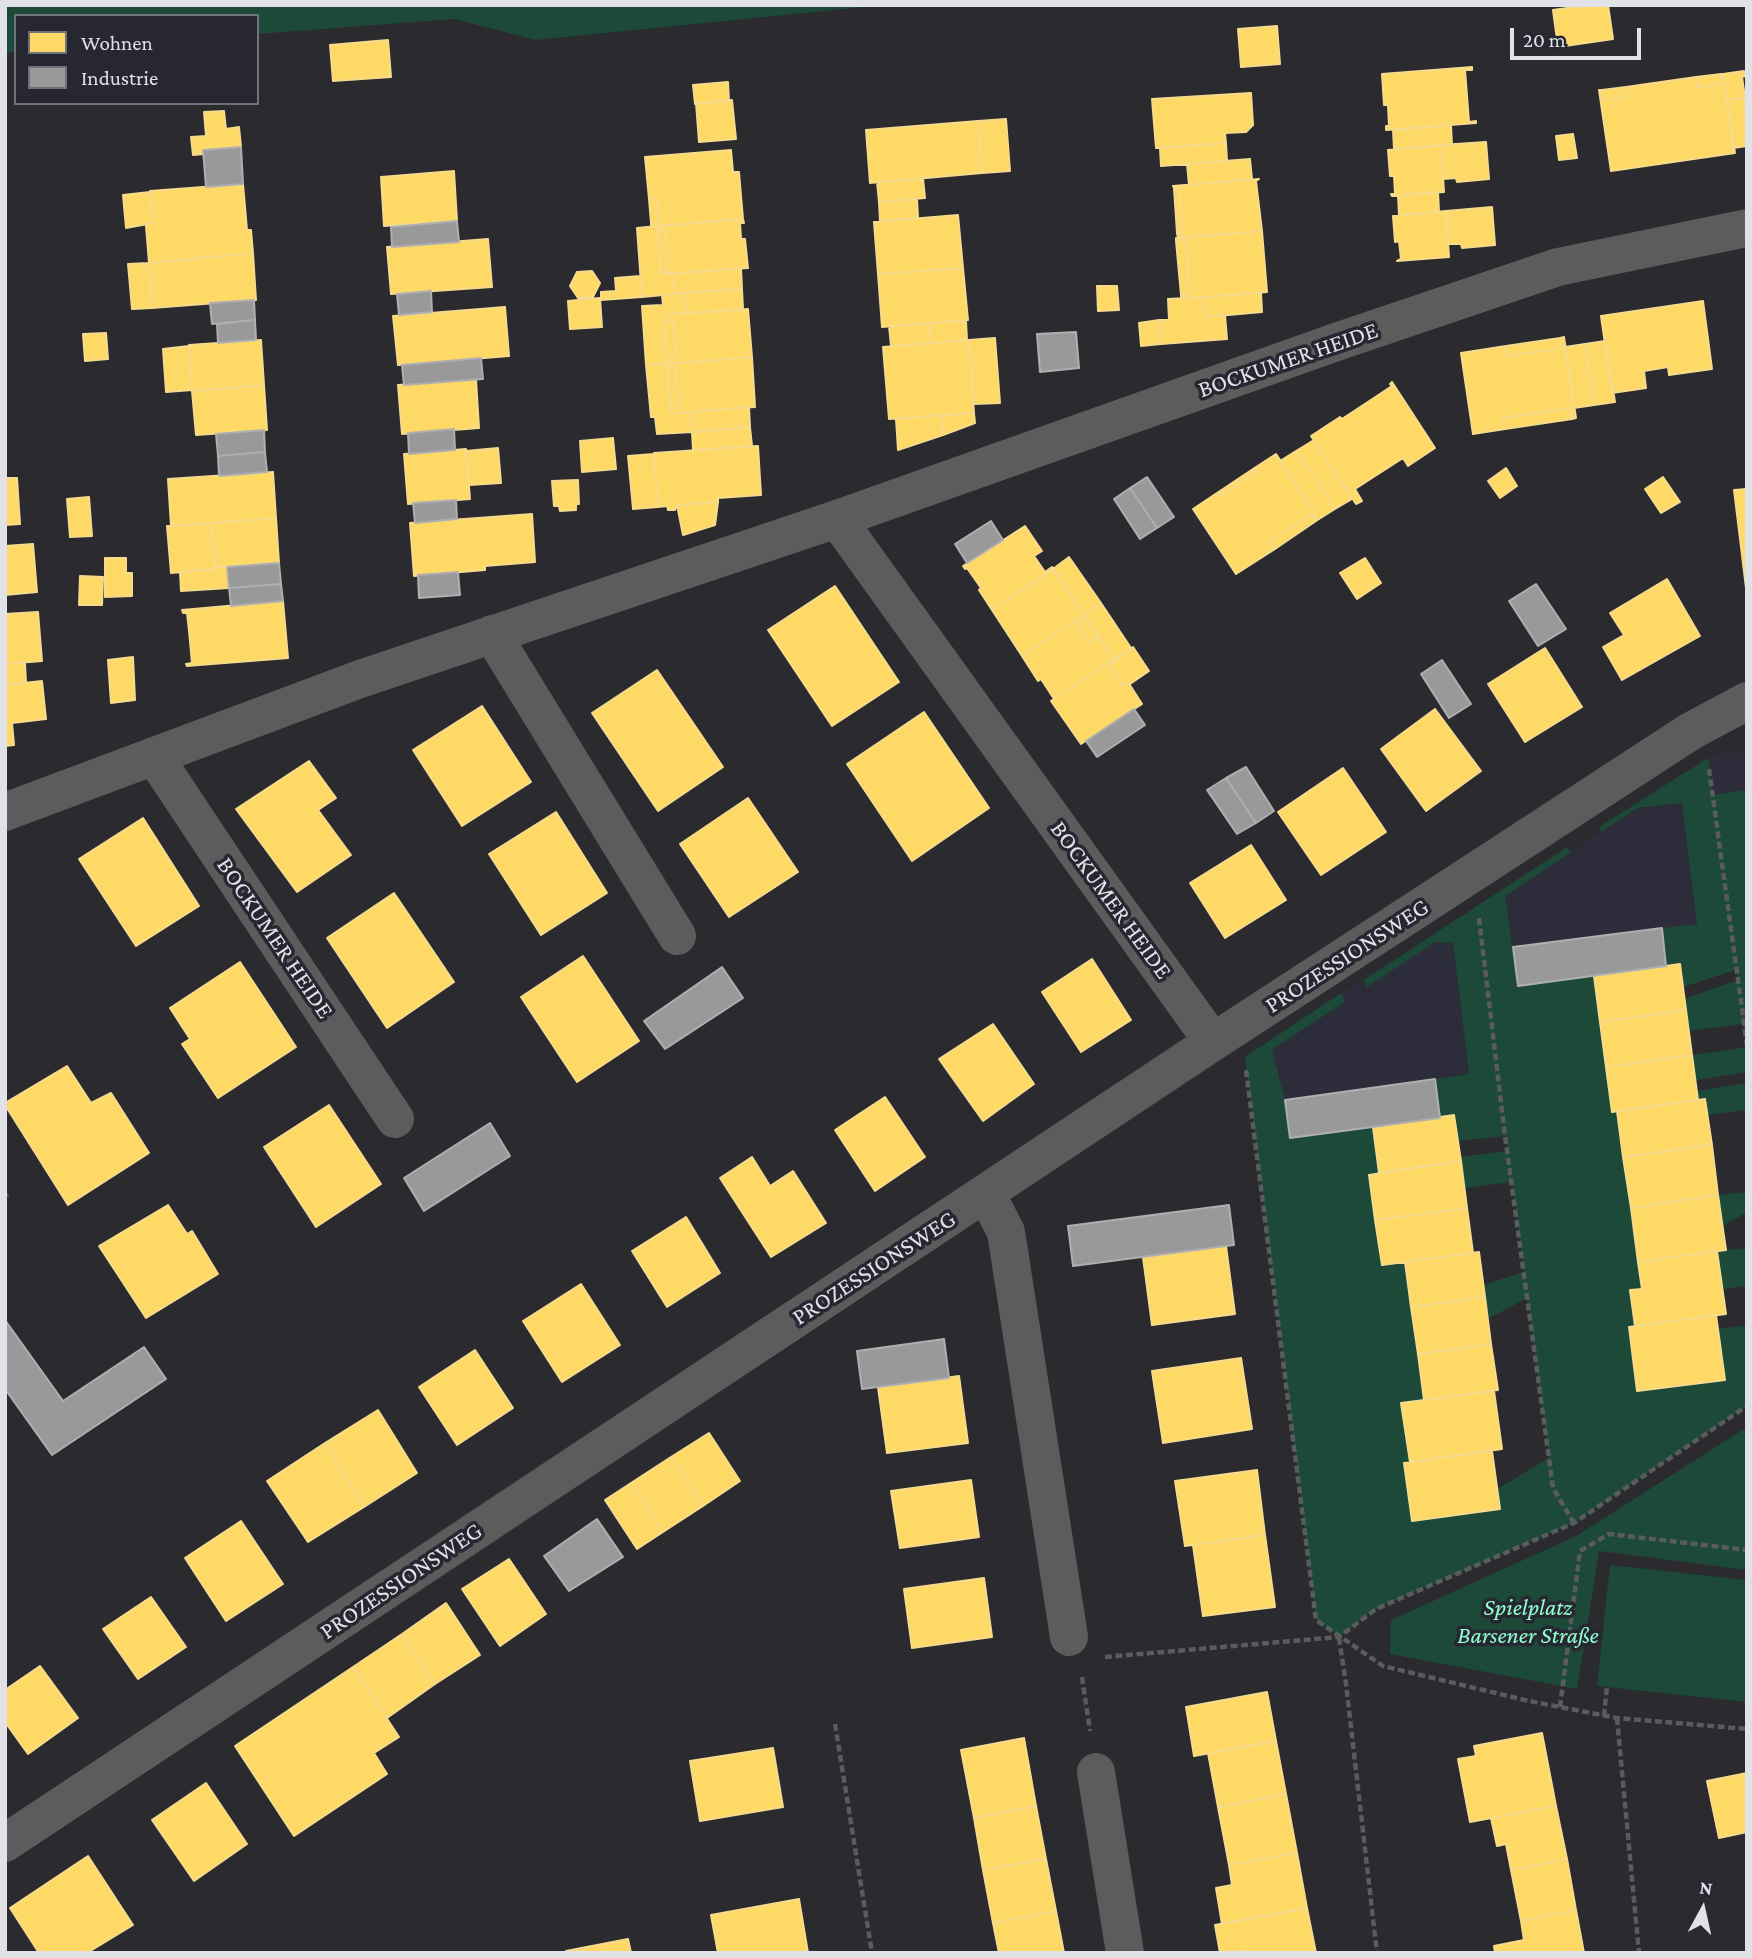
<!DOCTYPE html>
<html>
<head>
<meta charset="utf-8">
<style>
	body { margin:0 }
	#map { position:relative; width:1752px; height:1958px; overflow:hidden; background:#2a2a2f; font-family:"Crimson Pro",serif }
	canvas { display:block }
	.frame { position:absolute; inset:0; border:7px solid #e1e1e8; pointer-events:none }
	.legend { position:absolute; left:14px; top:14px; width:245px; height:91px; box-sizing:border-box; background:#272732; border:2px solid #71717b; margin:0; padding:9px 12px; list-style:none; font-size:21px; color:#e1e1e8 }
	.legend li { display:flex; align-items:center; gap:14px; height:35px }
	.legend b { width:35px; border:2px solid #71717b }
	.north { position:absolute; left:1668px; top:1874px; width:70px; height:70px; -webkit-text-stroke:5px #272732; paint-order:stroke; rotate:8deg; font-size:19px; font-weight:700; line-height:28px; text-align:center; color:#e1e1e8 }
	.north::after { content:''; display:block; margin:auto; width:24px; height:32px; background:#e1e1e8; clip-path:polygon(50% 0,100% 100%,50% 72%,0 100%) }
	.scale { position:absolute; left:1510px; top:28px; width:131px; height:32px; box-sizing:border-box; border:4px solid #e1e1e8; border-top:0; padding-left:9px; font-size:21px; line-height:24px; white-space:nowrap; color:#e1e1e8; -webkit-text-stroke:5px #272732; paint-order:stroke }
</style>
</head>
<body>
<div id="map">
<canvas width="1752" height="1958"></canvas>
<div class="frame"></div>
<ul class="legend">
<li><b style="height:19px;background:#ffd966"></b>Wohnen</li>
<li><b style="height:19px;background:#999"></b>Industrie</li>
</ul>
<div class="north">N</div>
<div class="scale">20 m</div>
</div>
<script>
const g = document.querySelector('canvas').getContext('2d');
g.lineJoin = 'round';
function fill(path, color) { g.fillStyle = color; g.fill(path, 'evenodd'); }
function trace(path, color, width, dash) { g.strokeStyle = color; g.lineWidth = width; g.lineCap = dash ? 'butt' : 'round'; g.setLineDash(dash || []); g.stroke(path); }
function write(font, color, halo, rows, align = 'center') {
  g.font = font + ' "Crimson Pro",serif'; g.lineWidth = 7; g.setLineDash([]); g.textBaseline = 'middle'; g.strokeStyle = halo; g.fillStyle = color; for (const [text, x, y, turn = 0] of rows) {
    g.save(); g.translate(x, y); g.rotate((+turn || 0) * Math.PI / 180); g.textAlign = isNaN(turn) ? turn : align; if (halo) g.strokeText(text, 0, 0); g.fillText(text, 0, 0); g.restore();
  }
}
fill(new Path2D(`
	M1725,750l2,5 20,-5v40l-34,5 -5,-37z
	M1682,803l15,121 -184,23 -8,-51 132,-88z
	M1435,942l18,1 16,131 -184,26 -13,-50 73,-48 -4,-9 23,-13 3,6z`), '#2d2c3b');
fill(new Path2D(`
	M5,5h879l-348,35 -82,-21 -197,15v-18h-241v36l-11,1z
	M1708,758l5,37 34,-5v255l-4,-21 -54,7 -5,-32 54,-19 -2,-10 -53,17 -3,-23 -14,2 -4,-38 35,-4 -15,-121 -45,5 -36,24 -2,-5z
	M1567,847l4,5 -66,44 13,90 76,-10 18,135h5l25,178 -12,2 5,35 -6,1 8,64 87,-11 -6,-51 29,-4v81l-173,117 -198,86 -37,28 -23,-17 -71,-563 96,-64 4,9 -73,48 13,50 5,38 83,-11 6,46 -10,2 13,90 23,-3 19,138 -22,3 8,59 -6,2 8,57 88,-12 -3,-20 52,-31 -22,-160 -39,21 -5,-34 41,-13 -12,-90 -48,6 -4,-31 47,-6 -2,-15 -47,5 -4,-25 -14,2 -5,-39 34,-5 -16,-131 -18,-1 -68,45 -3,-7z
	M1747,1047v25l-51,8 -4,-25z
	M1747,1083v27l-39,5 -3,-16 -7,1 -1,-9z
	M1747,1192v20l-24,14 -5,-31z
	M1747,1248v38l-24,3 -6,-38z
	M1747,1427v143l-148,-19 -22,138 -187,-35 1,-34 185,-84z
	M1610,1565l137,15v122l-150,-16z`), '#1d4938');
const homes = new Path2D(`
	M1589,5h19l5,34 -55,8 -5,-37z
	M1277,26l3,38 -39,3 -3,-38z
	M388,40l3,37 -58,4 -3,-36z
	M1472,67v3h-7l4,52 7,-1v2l-90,7v-4h3l-1,-21h-4l-2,-31z
	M1744,71l2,5 -4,1 3,21 -18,2 -4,-26z
	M1721,74h2l12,79 -124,18 -12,-81h3l1,10 24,-3 -1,-10 70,-10 1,10 25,-3z
	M1721,74l1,10 -25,3 -1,-10z
	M728,82l1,19 -34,3 -2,-19z
	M1626,87l1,10 -24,3 -1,-10z
	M1251,93l2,32 -7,7 -21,1 1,10 -70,5 -4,-49z
	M1745,98l2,48 -14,2 -6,-48z
	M732,100l4,39 -37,3 -3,-39z
	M224,111l2,18 13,-2 2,20 -38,3 1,4 -11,1 -2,-18 15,-1 -2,-24z
	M1006,119l4,52 -28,2 -4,-52z
	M978,121l4,52 -112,10 -4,-53z
	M1451,125l1,20 -58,4 -1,-19z
	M1573,134l4,24 -18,2 -3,-24z
	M1486,142l3,37 -32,3 -1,-4 -13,1 -2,-34z
	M1226,143l1,18 -66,5 -1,-18z
	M1441,145l3,47 -52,4 -1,-2h4l-1,-18h-4l-2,-26z
	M731,150l2,22h6l4,47 -92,8v-4h8l-2,-24h-8l-4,-42z
	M1250,159l2,20 -63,6 -2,-21z
	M454,171l3,50 -73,5 -3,-49z
	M923,178l2,20 -46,4 -2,-20z
	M1259,179l-3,2 6,50 -84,7 -1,-5h5l-3,-45h-5l-1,-2z
	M243,184l4,46h4l2,23 -104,10 -3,-37 1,-3h6l-3,-32z
	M1174,188h5l3,45h-5z
	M150,192l3,31 -27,5 -3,-33z
	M1438,192l1,20 -40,3 -1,-20z
	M649,199h8l2,24h-8z
	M917,199l1,19 -38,3 -1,-19z
	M1492,207l3,38 -33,3 -1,-4h-13l-2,-33z
	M1446,211l3,46 -52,4 4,-2 -2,-18 -4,1 -2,-26z
	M958,215l5,53 -85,6 -4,-52z
	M743,219l1,4h-4l1,16h4l3,29 -87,6 -1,-2 8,-1 -3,-41h-7l-1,-4z
	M657,226l4,48h12l1,20 -32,3 -5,-69z
	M658,230h7l3,41 -8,1z
	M1262,231l5,61 -86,7v-4l9,-1 -4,-54 -10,1v-3z
	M488,239l4,48 -101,7 -4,-47z
	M1186,240l4,54 -9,1 -5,-54z
	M253,253l3,47 -104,8 -3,-45z
	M149,263l3,45 -20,1 -4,-45z
	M741,268l1,21 -68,5 -1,-20z
	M963,268l5,52 -86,7 -4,-53z
	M592,271l8,12 -7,14 -15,1 -8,-12 7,-14z
	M640,276l2,21 -41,3v-8l15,-1 -1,-13z
	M1097,286h20l2,24 -21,1z
	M742,289l1,20 -57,4 -2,-20z
	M1261,292l1,20 -56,5 -2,-20z
	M684,293l2,20 -22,2 3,49 -21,1 -4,-59 21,-1 -1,-10z
	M1204,297l2,20 19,-2 2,24 -66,5 -2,-24h10l-1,-21z
	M600,298l2,29 -32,2 -2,-28z
	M1703,301l9,68 -43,6 -1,-8 -24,4 2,17 -34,5 -11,-77z
	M505,307l4,49 -111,9 -5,-49z
	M748,309l4,48 -85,7v-4l10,-1 -4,-39 -9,1v-6z
	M673,320l4,39 -10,1 -3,-39z
	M1159,320l2,24 -20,2 -2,-23z
	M966,321l1,19 -37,3 -1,-20z
	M929,323l1,20 -39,3 -2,-20z
	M106,333l2,26 -23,2 -2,-27z
	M1564,337l12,81 -4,1 -2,-11 -67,10 2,11 -32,5 -12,-81 45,-7 2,10 54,-8 -2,-10z
	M995,338l5,65 -26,1 -5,-64z
	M1560,338l2,10 -54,8 -2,-10z
	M261,340l3,45 -72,6 -3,-46z
	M969,340l5,73 -85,6 -6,-72z
	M1605,341l10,61 -21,3 -9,-61z
	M1585,344l9,61 -20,3 -9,-61z
	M189,346l3,44 -26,2 -3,-43z
	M752,357l3,50 -84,6 -1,-4 9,-1 -4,-41 -8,1v-4z
	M667,364l4,49 19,-1 2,20 -35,2 -2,-17h-4l-5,-52z
	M675,367l4,41 -9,1 -3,-41z
	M476,379l3,49 -77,6 -4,-49z
	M1392,382l43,66 -27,18 -5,-8 -48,31 7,12 -6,3 -45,-68 29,-19 2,2 50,-33 -2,-2z
	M264,385l3,45 -71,5 -4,-44z
	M749,407l1,20 -58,5 -2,-20z
	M1570,408l2,11 -67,10 -2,-11z
	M974,413l1,10 -32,12 -1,-20z
	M942,415l1,20 -45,15 -2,-31z
	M750,427l2,19 -59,4 -1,-18z
	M613,438l3,31 -34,3 -2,-31z
	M1314,440l38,59 -17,10 -39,-58z
	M758,446l3,49 -43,3v4l-41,3 -2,5h-7l-1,-4 -9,1 -4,-54z
	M498,448l3,35 -32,2 -3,-34z
	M466,449l4,50 -62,5 -4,-50z
	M1296,451l39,58 -16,10 -39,-58z
	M654,454l4,53 -25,2 -5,-53z
	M1276,454l43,65 -3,2 -5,-7 -41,27 5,8 -39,25 -43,-65 24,-16 3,3 38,-25 -2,-4z
	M1256,467l2,4 -38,25 -3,-3z
	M1506,468l11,18 -17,12 -12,-17z
	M273,472l3,46 -105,8 -3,-47z
	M1663,477l17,25 -19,11 -16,-24z
	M5,478h12l3,46 -15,1z
	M578,480l1,24h-3v6l-16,1 -1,-5h-5l-2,-25z
	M1747,489v99h-1l-12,-98z
	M89,497l3,39 -22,1 -3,-38z
	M718,502l-3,23 -32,10 -6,-30z
	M532,514l3,48 -50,4v4l-71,6 -4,-53z
	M1311,514l5,7 -41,28 -5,-8z
	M276,518l3,45 -64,4 -3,-44z
	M212,523l3,46 -44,4 -4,-47z
	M1025,526l17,25 -8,5 11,16 7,-5 2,2 -62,41 -13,-20 2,-2 -14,-20 -2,1 -2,-3z
	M33,544l4,48 -32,3v-49z
	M1069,557l32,46 -17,12 -31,-46z
	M105,558h21v15h6v23l-27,1z
	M1365,558l16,25 -24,16 -17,-26z
	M215,567h12l2,21 -48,3 -1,-19 35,-3z
	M1054,569l30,46 -62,41 -30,-46z
	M80,576l23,1 -1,28h-23z
	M1667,579l33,57 -78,44 -19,-33 21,-12 -14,-22z
	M835,586l64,96 -67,44 -64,-96z
	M283,601l5,57 -101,8 -1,-2 6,-1 -3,-32 -2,-18h-4l-1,-3z
	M1101,603l30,45 -17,11 -30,-44z
	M38,612l4,49 -37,3v-50z
	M1084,615l2,3 -9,6 12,19 9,-6 16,22 -60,40 -13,-20 -3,2 -16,-25z
	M1086,618l12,19 -9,6 -12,-19z
	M1133,647l16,24 -19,13 -2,-2 -6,4 -13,-21z
	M1545,648l37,59 -57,35 -37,-58z
	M133,657l2,43 -24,3 -3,-43z
	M1114,659l-5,6 13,21 6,-4 14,22 -61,40 -30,-43z
	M25,663l1,20 -21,2v-21z
	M657,670l66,97 -65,44 -66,-98z
	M42,681l4,38 -34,4 2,22 -9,1v-61z
	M482,706l49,76 -69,44 -49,-76z
	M1435,709l46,62 -55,40 -45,-62z
	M924,712l65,96 -77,53 -65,-97z
	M309,761l27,37 -18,12 33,45 -54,37 -61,-83z
	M1343,768l43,64 -65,43 -43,-63z
	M748,798l50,74 -69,45 -49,-73z
	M556,812l51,81 -66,42 -52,-81z
	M143,818l56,88 -63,40 -57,-87z
	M1251,845l35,55 -61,38 -35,-55z
	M394,893l60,89 -67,46 -60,-90z
	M583,956l56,85 -62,41 -56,-85z
	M1092,959l39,61 -50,32 -39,-60z
	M240,962l56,85 -78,51 -36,-54 8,-5 -20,-31z
	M1680,964l6,46 -86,12 -6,-46z
	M1686,1010l6,45 -86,12 -6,-45z
	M993,1024l41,60 -51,37 -44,-62z
	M1692,1055l6,45 -86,12 -6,-45z
	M67,1066l24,37 20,-10 38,60 -81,52 -63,-100v-2z
	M885,1097l40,60 -50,34 -40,-61z
	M1705,1099l7,46 -89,12 -6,-46z
	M329,1105l52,79 -65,43 -52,-80z
	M1454,1115l7,46 -82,12 -6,-46z
	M1712,1145l6,50 -87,13 -8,-51z
	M752,1157l18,29 23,-15 33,52 -55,34 -51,-79z
	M1461,1161l6,47 -92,12 -6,-45z
	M1718,1195l8,55 -88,12 -7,-54z
	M168,1205l19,29 5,-3 26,43 -72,44 -47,-72z
	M1467,1208l6,45 -91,12 -7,-45z
	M686,1217l34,56 -53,34 -35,-56z
	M1226,1246l9,68 -83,11 -9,-68z
	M1717,1251l9,63 -91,12 -5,-36 12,-1 -4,-27z
	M1479,1252l6,45 -74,10 -6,-45z
	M581,1284l39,61 -58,37 -39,-61z
	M1485,1297l6,47 -73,10 -7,-47z
	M1716,1315l9,65 -88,11 -8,-64z
	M1491,1344l7,46 -74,10 -6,-46z
	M475,1350l38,58 -56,37 -38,-58z
	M1241,1358l11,71 -89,14 -11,-72z
	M959,1376l9,67 -81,10 -9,-66z
	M1494,1391l8,58 -92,13 -9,-59z
	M378,1410l39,63 -53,34 -39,-64z
	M709,1433l31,48 -37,25 -32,-49z
	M325,1443l39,64 -56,35 -41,-61z
	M1492,1451l8,58 -88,12 -8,-58z
	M671,1457l32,49 -40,26 -32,-49z
	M1257,1470l8,65 -80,11 -10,-65z
	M971,1480l8,57 -79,11 -9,-57z
	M631,1483l32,49 -26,17 -32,-49z
	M241,1521l42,63 -57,37 -41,-63z
	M1265,1535l10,72 -72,9 -10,-71z
	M509,1559l37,55 -46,32 -38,-57z
	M984,1578l8,59 -80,11 -8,-59z
	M151,1597l35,50 -48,32 -35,-50z
	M446,1603l34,52 -45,29 -33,-50z
	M402,1634l33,50 -48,34 -34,-51z
	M40,1666l38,52 -50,36 -23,-32v-32z
	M353,1667l46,70 -25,16 13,21 -93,62 -59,-90z
	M1267,1692l9,49 -82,15 -8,-49z
	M1542,1733l14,73 -86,16 -12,-63 18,-3 -2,-10z
	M1024,1738l12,68 -62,12 -13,-68z
	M1276,1741l10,53 -68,13 -10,-54z
	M773,1748l10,59 -83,14 -10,-60z
	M1747,1773v59l-28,6 -12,-57z
	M206,1783l41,61 -53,37 -42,-61z
	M1286,1794l11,59 -68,12 -11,-58z
	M1036,1806l10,53 -63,11 -9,-52z
	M1556,1806l11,53 -56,11 -5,-26 -9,2 -6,-28z
	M1297,1853l10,55 -85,16 -6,-36 16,-3 -3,-20z
	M88,1856l45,69 -46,28h-48l-29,-45z
	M1046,1859l10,52 -63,12 -10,-53z
	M1567,1859l9,51 -55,11 -10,-51z
	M799,1899l9,54h-90l-7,-38z
	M1307,1908l9,45h-68l-1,-2 -27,2 -5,-28z
	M1576,1910l8,43h-89l-1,-7 30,-6 -3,-19z
	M1056,1911l8,42h-65l-6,-30z
	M628,1939l3,14h-65v-2z`);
fill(homes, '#ffd966');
trace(homes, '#f6db8d', 2);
const industry = new Path2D(`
	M241,147l2,37 -37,3 -3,-37z
	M457,221l2,21 -67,5 -1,-20z
	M431,291l1,21 -33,3 -2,-21z
	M254,300l1,20 -43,4 -2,-21z
	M255,320l1,20 -38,3 -1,-19z
	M1076,332l3,36 -39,4 -3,-38z
	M481,358l2,21 -79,6 -2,-20z
	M454,429l1,21 -46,4 -1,-21z
	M264,430l1,22 -47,4 -2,-22z
	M265,452l2,20 -48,4 -1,-20z
	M1147,477l27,40 -17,11 -27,-40z
	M1130,488l27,40 -17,11 -26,-40z
	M456,500l1,19 -42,4 -2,-20z
	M991,521l12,19 -36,23 -12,-19z
	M279,563l2,21 -52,4 -2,-21z
	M458,572l2,23 -41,3 -1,-23z
	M281,584l2,17 -52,5 -2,-18z
	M1536,584l30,45 -28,17 -29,-45z
	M1442,660l29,44 -22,14 -28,-44z
	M1134,709l11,16 -48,32 -11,-16z
	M1246,767l28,44 -18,12 -30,-45z
	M1226,778l30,45 -19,11 -30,-44z
	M1662,928l4,38 -148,20 -5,-39z
	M722,967l21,31 -78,51 -21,-28z
	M1435,1079l5,39 -150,20 -5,-38z
	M490,1123l20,33 -86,55 -20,-33z
	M1229,1205l5,40 -161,21 -5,-40z
	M5,1320l58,81 81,-54 22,32 -114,76 -47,-66z
	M944,1339l5,39 -87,11 -5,-38z
	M597,1519l26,38 -54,34 -25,-35z`);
fill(industry, '#999');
trace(industry, '#afafb1', 2);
trace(new Path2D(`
	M1709,769l38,276
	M1479,918l26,218 48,352 21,35
	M1246,1070l70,550 67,46 146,35 88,17 130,11
	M5,1196l3,-2
	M1339,1638l7,46 31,269
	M1105,1657l234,-20 37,-28 198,-86 173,-117
	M1082,1677l8,54
	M1560,1707l20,-156 29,-17 138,16
	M1604,1716l3,-29
	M1617,1718l22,235
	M835,1724l37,229`), '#5a5b5c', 4.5, [7, 3.5]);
trace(new Path2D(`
	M837,519l376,523
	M492,634l185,302
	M154,756l241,363
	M5,812l355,-133 477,-160 502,-178 219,-74 189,-39
	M986,1193l20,39 63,405
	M1096,1772l29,181
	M5,1843l1208,-801 478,-311 56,-30`), '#5b5c5c', 38);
write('24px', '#e1e1e8', '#272732', [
	["BOCKUMER HEIDE",1288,360,-19],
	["BOCKUMER HEIDE",1111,900,54],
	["BOCKUMER HEIDE",275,938,56],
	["PROZESSIONSWEG",1347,956,-33],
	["PROZESSIONSWEG",874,1268,-33],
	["PROZESSIONSWEG",401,1581,-34]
]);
write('italic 24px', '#90ffcd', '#272732', [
	["Spielplatz",1528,1608],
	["Barsener Straße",1528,1636]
]);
</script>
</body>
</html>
